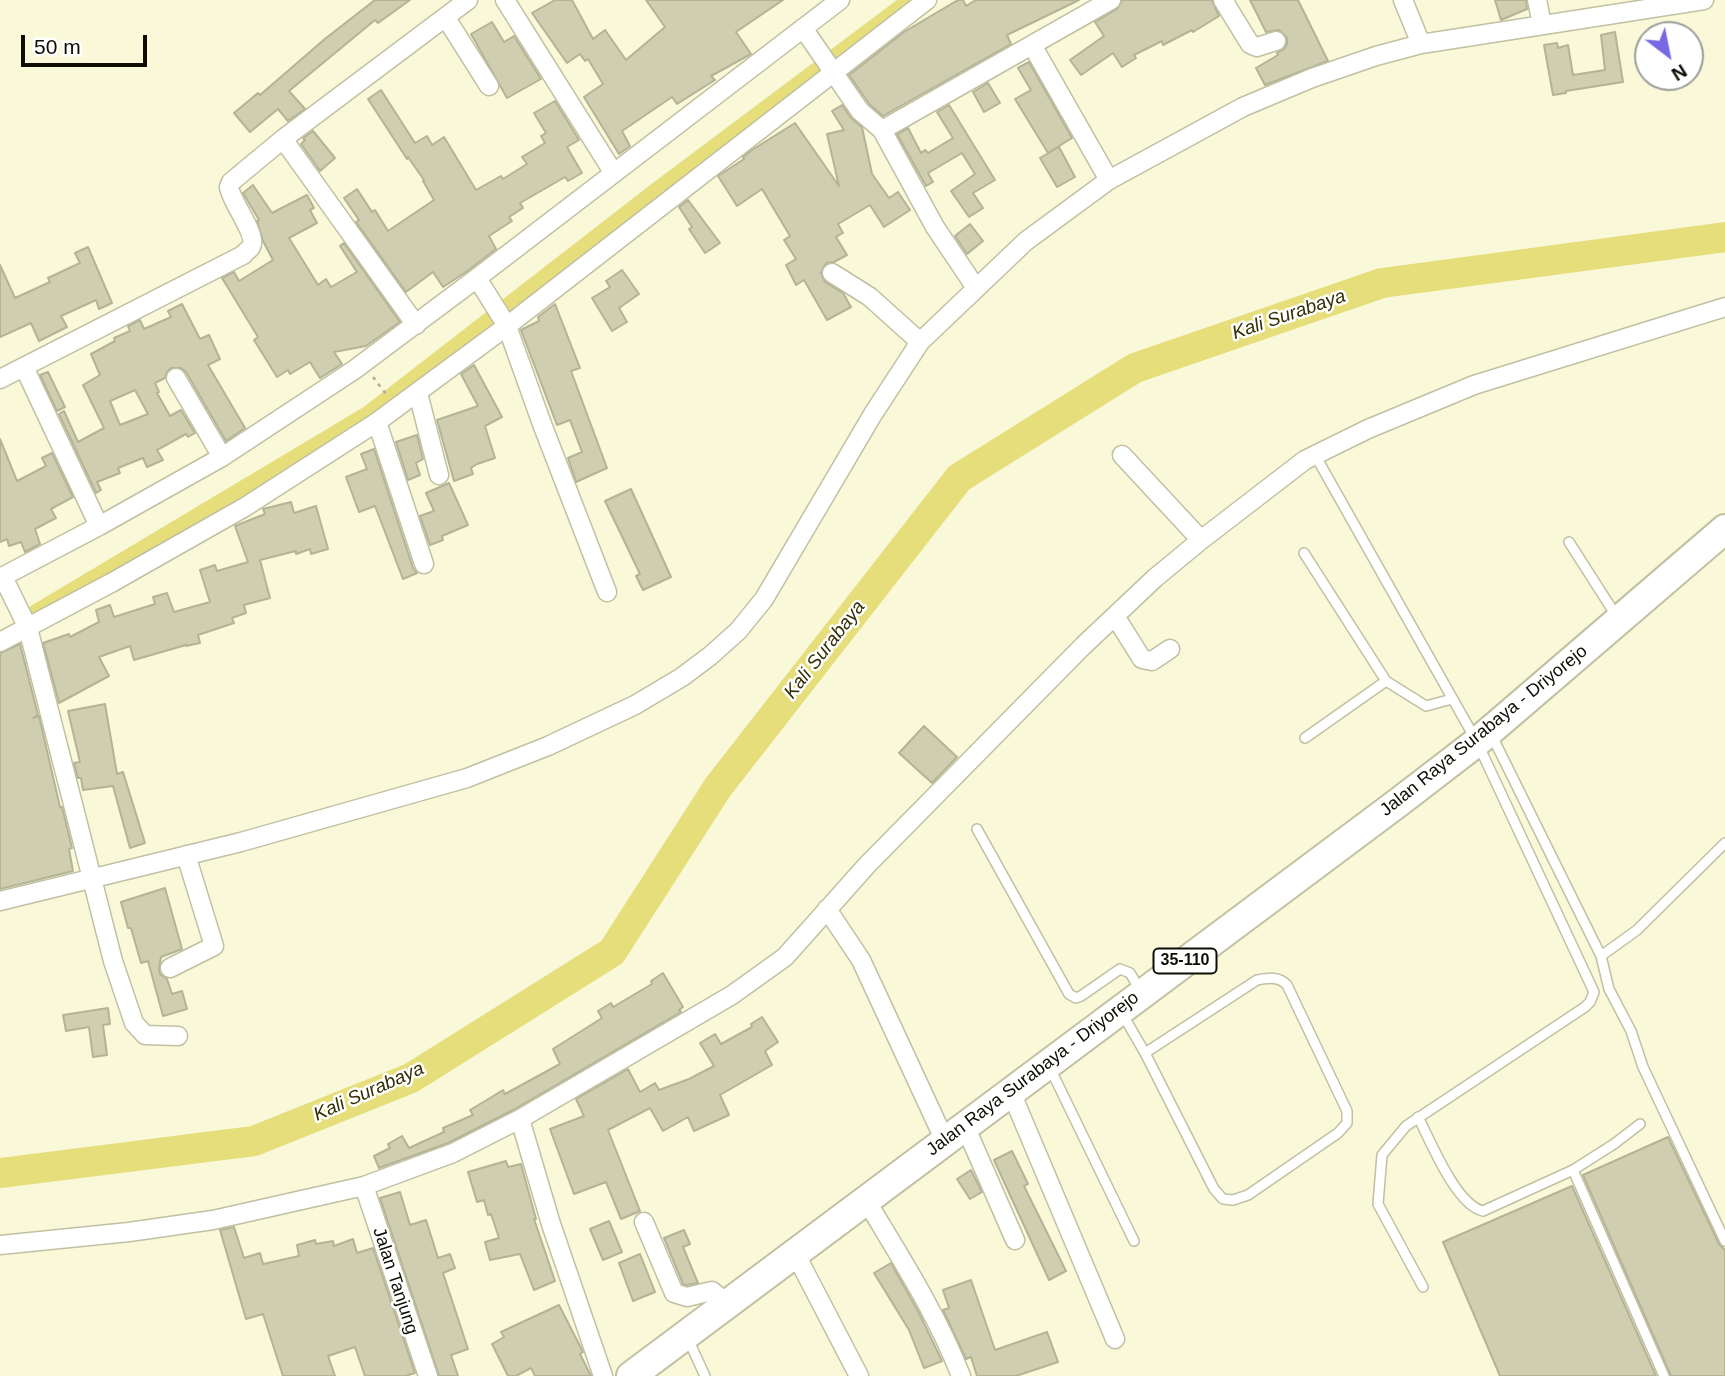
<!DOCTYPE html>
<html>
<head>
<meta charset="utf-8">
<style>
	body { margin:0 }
	#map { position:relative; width:1725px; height:1376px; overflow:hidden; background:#f9f8d9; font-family:Arial,sans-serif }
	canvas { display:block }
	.north { position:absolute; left:1634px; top:21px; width:70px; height:70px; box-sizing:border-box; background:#fff; border:2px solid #9e9e9b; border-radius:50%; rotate:148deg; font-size:19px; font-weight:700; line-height:28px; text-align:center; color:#0d0d04 }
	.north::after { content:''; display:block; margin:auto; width:24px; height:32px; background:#7769e4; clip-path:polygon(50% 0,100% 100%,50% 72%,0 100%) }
	.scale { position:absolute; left:21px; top:35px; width:126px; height:32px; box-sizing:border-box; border:4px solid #0d0d04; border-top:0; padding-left:9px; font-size:21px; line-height:24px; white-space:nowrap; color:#0d0d04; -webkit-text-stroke:5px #fff; paint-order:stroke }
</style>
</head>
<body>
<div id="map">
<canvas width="1725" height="1376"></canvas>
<div class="north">N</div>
<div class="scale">50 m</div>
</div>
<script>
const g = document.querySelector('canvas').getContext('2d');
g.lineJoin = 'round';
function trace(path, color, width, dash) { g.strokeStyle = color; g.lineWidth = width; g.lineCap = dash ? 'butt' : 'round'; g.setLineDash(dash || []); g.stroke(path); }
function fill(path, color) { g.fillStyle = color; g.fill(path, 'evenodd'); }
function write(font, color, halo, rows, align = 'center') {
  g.font = font + ' Arial,sans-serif'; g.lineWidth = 5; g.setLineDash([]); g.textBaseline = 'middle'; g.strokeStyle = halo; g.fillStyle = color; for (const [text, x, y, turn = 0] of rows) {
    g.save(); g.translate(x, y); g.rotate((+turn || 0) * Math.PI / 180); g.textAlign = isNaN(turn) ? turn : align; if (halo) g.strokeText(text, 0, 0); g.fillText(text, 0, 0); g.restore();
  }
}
trace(new Path2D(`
	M30,617l338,-202 289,-224 255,-191`), '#e5de7a', 18);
trace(new Path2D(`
	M0,1173l254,-32 157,-63 201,-126 106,-165 241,-309 176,-110 247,-85 343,-46`), '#e5de7a', 30);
const building = new Path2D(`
	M375,0h35l-32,23 -3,-3 -86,71 16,18 -17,12 -10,-12 -28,23 -16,-19 24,-20 2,2 66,-57z
	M555,0h17l21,39 12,-9 21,30 39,-33 -19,-27h137l-47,32 15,22 -40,22 4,4 -38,24 -5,-7 -50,34 8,15 -11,8 -35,-57 19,-13 -15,-25 -3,2 -5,-7 -13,9 -35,-50z
	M958,0h5l3,6 10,-6h103l-72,35 4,9 -128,72 -13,-11 -21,-30 55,-43z
	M1122,0h90l7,16 -26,16 -1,-2 -29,15 -1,-4 -28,14 2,3 -14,9 -9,-14 -32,22 -11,-15 34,-24 -9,-14 22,-13z
	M1250,0h48l30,61 -63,24 -9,-17 22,-13 -1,-2 7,-4 3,-5v-6l-8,-8 -13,2z
	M1495,0h31l1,9 -26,11z
	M492,22l12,20 10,-6 27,43 -34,19 -36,-64z
	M1615,32l8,50 -57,9v2l-13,2 -9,-50 13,-2 1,5 10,-3 5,30 32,-5 -4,-35z
	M1029,62l43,76 -24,15 -33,-54 16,-9 -13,-22z
	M988,83l12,20 -16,9 -11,-20z
	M381,90l34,53 12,-7 5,9 12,-8 32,53 25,-14 2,3 24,-15 -5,-7 23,-14 -4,-7 5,-3 -12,-20 21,-12 24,39 -12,7 15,26 -14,8 -3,-4 -45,26 3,5 -14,9 3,4 -23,15 7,13 -30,23 -23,15 -10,-15 -27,20 -50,-70 3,-2 -15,-22 13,-9 15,23 3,-2 13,21 46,-31 -11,-19 1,-1 -16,-23 -1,2 -39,-60z
	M842,105l9,13 11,9 10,47 17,24 9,-6 12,18 -26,17 -14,-22 -32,19 5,9 -7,4 11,18 -13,7 -8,1 -5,10 4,9 18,11 8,14 -24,13 -23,-40 -8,5 -10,-20 10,-6 -12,-19 6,-4 -28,-47 -25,17 -19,-30 26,-17 -1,-2 9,-7 43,-27 44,63 -12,-52 17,-4 -12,-19z
	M949,105l46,75 -22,13 10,15 -14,9 -18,-26 24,-17 -13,-21 -34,20 5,9 -7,4 -29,-52 11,-6 13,25 4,-3 3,3 25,-15 -16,-26z
	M313,131l22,27 -15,13 -19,-27 4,-4 -2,-2z
	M1059,147l16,30 -18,10 -17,-29z
	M253,185l19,28 35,-18 7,13 -4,2 7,13 -28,15 29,47 8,-6 5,8 26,-15 -17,-26 4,-3 56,79 -34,24 -32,6 8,12 -22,14 -10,-16 -20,12 -2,-4 -11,7 -23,-37 4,-3 -36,-59 12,-6 5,9 34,-21 -10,-19 -6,-20 2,-1 -16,-27z
	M688,200l32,43 -15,10 -16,-24 3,-2 -13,-20z
	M970,224l13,17 -16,13 -12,-18z
	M88,247l24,56 -13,6 -3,-9 -35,16 6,11 -28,14 -8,-18 -31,14v-72l15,33 35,-16 -2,-4 32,-15 -5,-10z
	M622,270l17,24 -20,14 8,14 -15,9 -20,-33 18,-11 -4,-6z
	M182,304l18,35 9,-4 11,24 -12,6 37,63 -19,13 -40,-69 -5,-4h-10l-4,4 -2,6 -10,5 4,9 -2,1 13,23 11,-6 14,23 -7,4 -2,-3 -29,16 6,10 -16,7 -4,-9 -25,10 2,5 -23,9 4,8 -5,3 -37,-79 5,-3 14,31 26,-14 -21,-43 17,-10 -9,-21 24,-13 -1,-3 16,-7 -2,-5 12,-6 4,9 27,-12 -3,-6zM135,390l13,24 -28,11 -10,-24z
	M555,304l25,64 -9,3 36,97 -31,14 -8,-24 14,-6 -12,-32 -13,5 -36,-95 18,-9 -1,-4z
	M474,365l28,52 -17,9 10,32 -18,6 -6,4 2,6 -19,7 -17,-61 41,-14 -17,-32z
	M48,372l17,35 -8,4 -17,-36z
	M417,435l6,24 -7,4 4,12 -12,5 -12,-38z
	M0,439l17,42 29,-15 -4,-8 10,-5 21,44 -22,12 5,9 -21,11 5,15 -15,8 -4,-10 -12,4 -2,-7 -7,3z
	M374,449l39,119 4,5 -14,6 -28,-73 -16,6 -13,-35 21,-8 -6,-15z
	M449,483l19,42 -26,11 1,4 -13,5 -10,-29 14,-5 -8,-18z
	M631,489l40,88 -28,13 -7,-14 4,-2 -35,-73z
	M291,502l3,11 22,-7 12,43 -17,5 -1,-5 -14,5v-3l-36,9 10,38 -26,7 2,8 -14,5 2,5 -36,12 2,8 -14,3v-1l-52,15 -4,-14 -31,11 10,19 -50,27 -16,-60 26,-9 1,3 29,-15 -3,-12 14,-5 4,12 41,-13 -2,-7 14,-4 7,19 36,-10 -10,-32 15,-5 2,6 31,-9 -13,-36 30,-12 -2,-5z
	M20,644l18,71 -5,3 6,-2 21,91h2l10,41 -3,1 4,22 -73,18v-236z
	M105,704l12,70 6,-2 22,71 -15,5 -17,-62 -30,4 -2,-12h-3l-4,-15 6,-1 -12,-51z
	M924,726l33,31 -25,26 -33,-30z
	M165,888l17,61 -21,8 -2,11 1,6 7,5 5,15 10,-3 5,18 -24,7 -15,-55 -7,2 -10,-35h-3l-7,-26z
	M663,973l20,34 -4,3 2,2 -166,97 -67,34 -69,25 -5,-12 16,-8 -2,-4 14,-8 7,12 35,-16 -1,-4 30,-13 -3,-5 20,-12 13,-8 2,4 55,-30 -7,-15 49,-31 -4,-7 13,-8 2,4 39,-23 -1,-3z
	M108,1008l2,16 -7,1 4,30 -14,2 -4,-30 -23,4 -3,-16z
	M762,1017l16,25 -13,9 7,14 -52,30 9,20 -35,16 -6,-14 -25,14 -13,-23 -42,22 32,81 -19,8 -15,-37 -32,12 -24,-65 34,-13 -8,-17 52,-30 12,23 15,-9 4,7 30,-11 25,-13 -14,-23 15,-9 6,10 31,-17 -1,-3z
	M1668,1137l51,107 6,6v126h-54l-88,-201z
	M1012,1151l16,33 -4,2 42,85 -17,9 -55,-120z
	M506,1161l2,6 13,-3 15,55h-2l21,62 -21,9 -14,-36 -30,6 -5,-18 14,-4 -8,-24 -3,1 -4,-15 -7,2 -9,-30z
	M971,1170l11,22 -12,7 -13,-20z
	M1572,1186l84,190h-156l-57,-134z
	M400,1192l10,33 16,-5 12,38 12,-4 5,14 -12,5 25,76 -17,6 7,21h-19l-59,-178z
	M609,1221l13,31 -19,8 -13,-31z
	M234,1227l10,31 16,-5 3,11 36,-8 -2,-11 18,-5 1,4 17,-3 1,5 19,-7 4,14 16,-5 42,125 -10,3h-40l-10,-29 -27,9 7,20h-52l-20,-62 -17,5 -26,-89z
	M684,1230l6,14 -7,3 15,36 -11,2 -4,-1 -19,-46z
	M640,1254l15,38 -22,9 -14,-38z
	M891,1263l28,50 23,48 -18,7 -15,-38 -35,-57z
	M971,1280l24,70 52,-18 11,30 -42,14h-39l-6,-19 -5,2 -23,-49 6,-2 -6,-18z
	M559,1305l22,43 2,4 -3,2 11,22h-56l-4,-8 -15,8h-8l-16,-32 12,-7 -3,-5z`);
fill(building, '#cfceb0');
trace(building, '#b4b396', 2);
const service = new Path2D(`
	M1315,455l162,287 117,250 -4,10 -5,5 -179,119 -24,29 -4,49 45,83
	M1569,542l48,75
	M1304,553l82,128 40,25 26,-7
	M1492,736l109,220 8,33 22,42 12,36 82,174
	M1305,738l81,-57
	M977,829l92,165 7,4 5,-2 39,-27 10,4 10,17
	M1601,956l36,-26 88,-87
	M1123,1015l22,38 112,-73c12,-2 22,-4 30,5l60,126v12l-9,10 -90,62 -15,5 -10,-1 -9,-10 -69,-136
	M1049,1066l85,175
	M1418,1117c13,25 38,88 65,94l90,-41 41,-26 26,-20
	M1573,1170l91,206
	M688,1339l17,37`);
const minor = new Path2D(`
	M505,0l108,172
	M1223,0l27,44 7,3 19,-6
	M1403,0l18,44
	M1537,0l5,24
	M446,18l43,68
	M803,28l57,83 22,19 229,-130
	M1032,45l77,135
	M882,130l53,97 41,61
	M832,273l38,24 50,45
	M477,278l30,48 35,98 65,168
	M416,325l-133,-186 185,-139
	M24,367l75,159
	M176,378l46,79
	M0,379l243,-124c0,-1 8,-7 8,-8 7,-12 -20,-45 -22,-60l2,-5 52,-43
	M418,393l21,82
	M377,422l47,142
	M1122,455l79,85
	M3,577l25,51 85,333 21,62 11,12 33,1
	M0,578l99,-52 123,-69 132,-87 123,-92 363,-278
	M1115,616l27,43 10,2 18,-12
	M0,642l111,-59 134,-76 132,-85 130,-96 420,-326
	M0,901l241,-59 226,-64 81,-32 87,-41 47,-28 28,-21 28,-25 26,-32 109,-185 47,-72 106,-101 83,-61 134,-73 69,-29 64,-22 45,-12 283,-44
	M827,909l34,51 84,181
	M170,968l44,-22 -28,-91
	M1011,1092l104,247
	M520,1119l31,105 52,152
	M965,1126l50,114
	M364,1186l64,190
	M866,1200c34,57 71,114 95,176
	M644,1222l30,71 13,4 25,-6 15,13
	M0,1245l129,-13 84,-12 151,-34 89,-33 67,-34 212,-124 53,-38 83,-93 215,-218 72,-68 46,-38 104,-80 63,-31 106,-44 251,-78
	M795,1253l64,123`);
const primary = new Path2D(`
	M631,1376l768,-574 78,-60 248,-213`);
trace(service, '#c1c0a2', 12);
trace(minor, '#c1c0a2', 21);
trace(primary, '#c1c0a2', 32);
trace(new Path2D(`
	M373,377l13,17`), '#aead95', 2.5, [3.5, 5]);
trace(service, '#fff', 9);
trace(minor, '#fff', 18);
trace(primary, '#fff', 28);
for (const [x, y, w] of [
	[1185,961,63]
]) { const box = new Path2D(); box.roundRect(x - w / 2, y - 12.5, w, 25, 5); g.fillStyle = '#fff'; g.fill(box); trace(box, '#0d0d04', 2); }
write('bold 16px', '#0d0d04', null, [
	["35-110",1185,961]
]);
write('18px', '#0d0d04', '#fff', [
	["Jalan Raya Surabaya - Driyorejo",1484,731,-39],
	["Jalan Raya Surabaya - Driyorejo",1033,1074,-37],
	["Jalan Tanjung",395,1281,72]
]);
write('italic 19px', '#333003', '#fff', [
	["Kali Surabaya",1289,315,-19],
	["Kali Surabaya",825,650,-52],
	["Kali Surabaya",369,1092,-24]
]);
</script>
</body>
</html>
